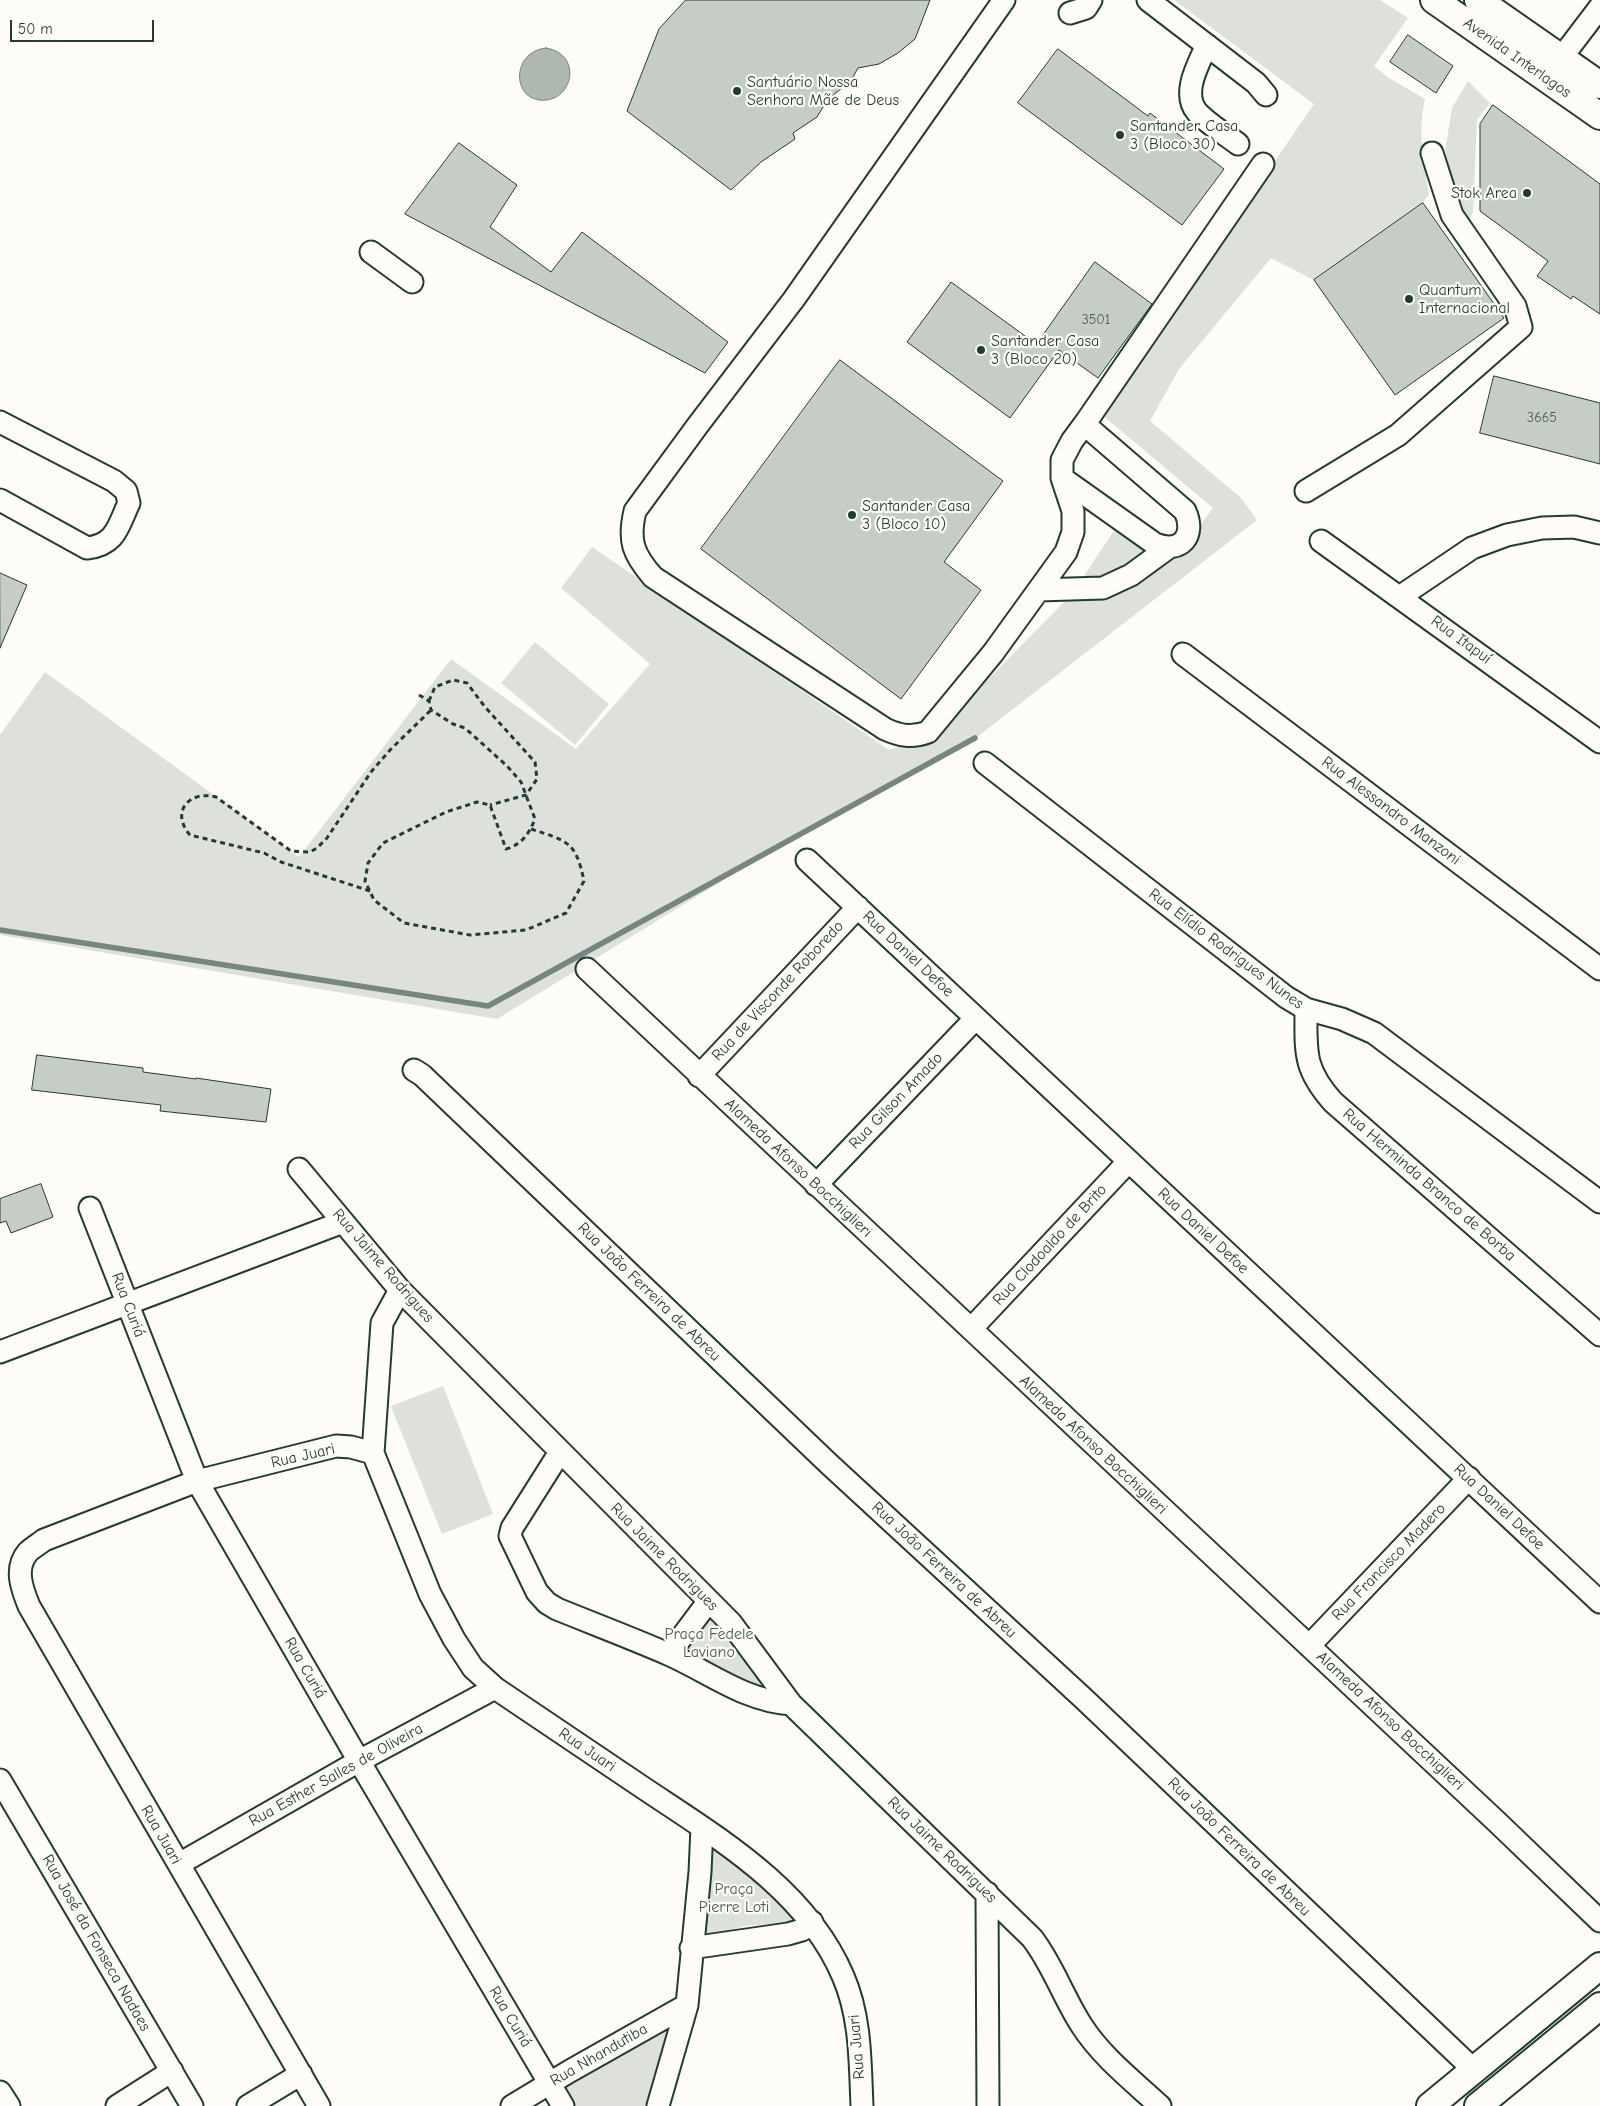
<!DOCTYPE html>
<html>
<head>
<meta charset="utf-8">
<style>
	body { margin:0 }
	#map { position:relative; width:1600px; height:2106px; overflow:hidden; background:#fdfcf7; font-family:"Comic Neue",sans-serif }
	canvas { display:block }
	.scale { position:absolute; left:10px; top:20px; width:144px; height:22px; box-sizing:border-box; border:2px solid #1f3d34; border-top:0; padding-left:6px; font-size:15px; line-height:18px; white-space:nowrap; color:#1f3d34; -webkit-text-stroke:4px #fdfcf7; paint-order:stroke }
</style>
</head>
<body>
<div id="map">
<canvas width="1600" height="2106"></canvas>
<div class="scale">50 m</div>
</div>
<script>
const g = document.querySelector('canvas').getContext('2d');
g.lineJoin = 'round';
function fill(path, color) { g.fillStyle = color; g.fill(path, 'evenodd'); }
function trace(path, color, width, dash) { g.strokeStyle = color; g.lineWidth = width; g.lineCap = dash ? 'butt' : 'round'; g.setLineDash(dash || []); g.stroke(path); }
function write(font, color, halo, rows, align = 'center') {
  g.font = font + ' "Comic Neue",sans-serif'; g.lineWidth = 4.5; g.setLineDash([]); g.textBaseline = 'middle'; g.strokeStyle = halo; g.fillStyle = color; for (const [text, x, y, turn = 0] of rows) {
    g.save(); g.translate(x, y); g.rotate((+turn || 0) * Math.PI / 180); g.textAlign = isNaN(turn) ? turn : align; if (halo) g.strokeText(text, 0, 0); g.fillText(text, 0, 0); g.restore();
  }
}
fill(new Path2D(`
	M1174,0h206l28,18 -34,48 15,12 36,21c-8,35 -1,61 4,95l-6,9 -109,77 -43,-22 -92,111 -29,52 91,77 16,22 -280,217 -237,133 -243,149 -497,-84v-200l45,-63 254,185 152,-198 125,90 74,-85 -89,-76 31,-41 297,203 42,-13 141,-143 43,-65 42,32 22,-7 34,-46 -112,-94 213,-310z
	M1468,81l22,22 -13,17 -4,92 -10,22 -17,-16 7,-37 -8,-30 7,-43z
	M535,642l74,62 -34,41 -74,-62z
	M443,1386l50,128 -51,20 -51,-128z
	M708,1616l61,75 -87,-41z
	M708,1841l41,31 50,50 -55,4 -46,14z
	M677,2022l-29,84h-77l-11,-19z`), '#dde0db');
const water = new Path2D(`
	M546,48c38,6 27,56 -7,52 -28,-4 -26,-49 7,-52z`);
fill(water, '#aeb8b1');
trace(water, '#75877f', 1);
trace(new Path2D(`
	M0,930l488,76 487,-268`), '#75877f', 5.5);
const building = new Path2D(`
	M686,0h244l-15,39 -17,14 -19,11 -21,4 -8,14 -22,17 -11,18 -24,16 2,6 -34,23 -30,28 -104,-79 32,-82z
	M1408,35l45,31 -17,27 -46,-31z
	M1058,49l90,67 2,-3 74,56 -42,56 -164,-122z
	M1493,105l107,79v130l-27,-18 -2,3 -34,-23 11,-15 -68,-50v-87z
	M459,143l58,42 -27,42 61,45 31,-40 146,110 -23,31 -300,-159z
	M1423,203l81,115 -109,77 -81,-115z
	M1095,262l57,42 -54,74 -39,-28 -49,68 -103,-76 44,-60 85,62z
	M840,360l163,121 -59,81 37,28 -80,109 -200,-150z
	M1494,376l106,27v61l-120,-31z
	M0,573l27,12 -27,63z
	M37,1055l106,13v4l53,7v-1l75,11 -5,33 -106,-11 1,-6 -129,-15z
	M41,1184l12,33 -42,16 -5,-12 -6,2v-24z`);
fill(building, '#c6cdc7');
trace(building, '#1f3d34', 1);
const minor = new Path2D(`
	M1004,0l-210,299 -96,126 -63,86c-7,30 -2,43 18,66l232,152c15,7 27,9 43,3l65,-79 73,-101 7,-20v-21l-11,-33v-18l10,-19 14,-19
	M1148,0l108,83 10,12
	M1070,13l16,-5 5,-8
	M1207,45c-8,18 -26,48 -10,67 11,12 28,22 41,32
	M1562,57l38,-50
	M371,252l41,30
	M0,422l114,59 12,10 3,12c-11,23 -13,42 -42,45l-87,-48
	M1062,478l93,66c27,10 41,-9 30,-33l-94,-81 -5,-8 177,-258
	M1306,491l92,-56 123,-108 -6,-21 -63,-91 -20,-62
	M1321,541l279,201
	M1039,590l64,-2 28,-13 37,-27
	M1401,596l71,-48 35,-13 35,-7 32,-1 26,6
	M1183,654l417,315
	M985,763l301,234 20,12 36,10 32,14 226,169
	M807,860l793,742
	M587,969l910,853 103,99
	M1306,1009c0,43 -3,59 27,93l267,233
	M414,1070l8,5 407,389 254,234 391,372
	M699,1076l159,-169
	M299,1169l101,121 331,333 60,81 241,234c21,27 31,59 50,88 20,31 51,55 78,80
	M816,1185l160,-167
	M90,1208l107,273 162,280 204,345
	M971,1329l158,-168
	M0,1352l343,-130
	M560,1452l-48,76 -2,8 27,56 10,11 10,6c37,15 74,29 111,45 41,18 77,47 123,50
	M373,1453l9,-130 18,-33
	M1309,1646l160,-168
	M669,1654l39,-52
	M0,1780l192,326
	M179,1864l180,-103 136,-73
	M987,1893l1,213
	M691,1948l97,-14 14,-4 10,-8
	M0,2092l9,14
	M117,2106l55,-35
	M248,2106l53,-32
	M319,2106l-290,-500c-7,-17 -15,-38 -1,-54 4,-4 11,-8 16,-12l153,-59 139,-35 15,1 22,6 57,141 24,45 19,29 22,20c49,33 98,66 147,99 76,51 164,102 201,189 18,41 17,86 19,130
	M512,2106l58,-35 117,-66
	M658,2106l29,-101 13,-133 2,-45`);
const major = new Path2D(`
	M1434,0l166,116
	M1478,0l122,85
	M1430,2106l170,-140
	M1478,2106l122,-100`);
trace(minor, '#1f3d34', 25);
trace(major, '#1f3d34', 30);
trace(new Path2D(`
	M419,695l10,6 2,9 22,14 12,4 42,38 14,16 14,37c-6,15 -14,26 -29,30l-16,-44 -13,-3 -31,10 -63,31 -15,20 -3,18 9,19 30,23 66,12 56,-5 40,-17 18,-32c-8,-40 -17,-40 -53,-52
	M429,701l6,-14 18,-7 14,3 18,24 50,55 2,17 -11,16 -36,10
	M370,891l-89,-29 -17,-9 -74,-18c-20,-23 -1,-45 26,-38l75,54 19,1 7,-4 10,-10 44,-66 19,-22 41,-40`), '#1f3d34', 3, [5, 4]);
trace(minor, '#fdfcf7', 21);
trace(major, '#fdfcf7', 26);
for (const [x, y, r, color] of [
	[737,91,5,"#1f3d34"],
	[1120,135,5,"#1f3d34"],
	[1527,193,5,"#1f3d34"],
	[1409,299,5,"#1f3d34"],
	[981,350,5,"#1f3d34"],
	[852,515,5,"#1f3d34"]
]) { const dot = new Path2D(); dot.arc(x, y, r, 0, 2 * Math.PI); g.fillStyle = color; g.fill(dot); trace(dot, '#fdfcf7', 2); }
write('14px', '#496159', null, [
	["3501",1096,320],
	["3665",1542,418]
]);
write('16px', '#1f3d34', '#fdfcf7', [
	["Avenida Interlagos",1517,58,35],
	["Rua Itapuí",1461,640,36],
	["Rua Alessandro Manzoni",1391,811,37],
	["Rua Elídio Rodrigues Nunes",1226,949,37],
	["Rua Daniel Defoe",908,954,43],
	["Rua de Visconde Roboredo",778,991,-47],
	["Rua Gilson Amado",896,1101,-46],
	["Alameda Afonso Bocchiglieri",798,1168,43],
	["Rua Herminda Branco de Borba",1429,1185,41],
	["Rua Daniel Defoe",1203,1231,43],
	["Rua Clodoaldo de Brito",1050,1245,-47],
	["Rua Jaime Rodrigues",383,1266,49],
	["Rua João Ferreira de Abreu",649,1292,44],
	["Rua Curiá",128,1305,69],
	["Alameda Afonso Bocchiglieri",1093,1445,43],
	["Rua Juari",303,1456,-13],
	["Rua Daniel Defoe",1499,1507,43],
	["Rua Jaime Rodrigues",664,1557,45],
	["Rua Francisco Madero",1389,1562,-46],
	["Rua João Ferreira de Abreu",944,1570,43],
	["Rua Curiá",305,1668,60],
	["Alameda Afonso Bocchiglieri",1390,1721,43],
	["Rua Juari",587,1750,34],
	["Rua Esther Salles de Oliveira",336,1775,-29],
	["Rua Juari",161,1835,60],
	["Rua João Ferreira de Abreu",1239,1847,44],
	["Rua Jaime Rodrigues",942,1850,44],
	["Rua José da Fonseca Nadaes",96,1943,60],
	["Rua Curiá",510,2017,59],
	["Rua Juari",857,2047,-95],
	["Rua Nhandutiba",599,2055,-30]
]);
write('16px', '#1f3d34', '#fdfcf7', [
	["Santuário Nossa",747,82],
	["Senhora Mãe de Deus",747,100],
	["Santander Casa",1130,126],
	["3 (Bloco 30)",1130,144],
	["Stok Area",1517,193,"right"],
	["Quantum",1419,290],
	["Internacional",1419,308],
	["Santander Casa",991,341],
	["3 (Bloco 20)",991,359],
	["Santander Casa",862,506],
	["3 (Bloco 10)",862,524]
], 'left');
write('16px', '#455e55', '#fdfcf7', [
	["Praça Fedele",709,1634],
	["Laviano",709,1652],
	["Praça",734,1889],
	["Pierre Loti",734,1907]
]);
</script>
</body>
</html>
